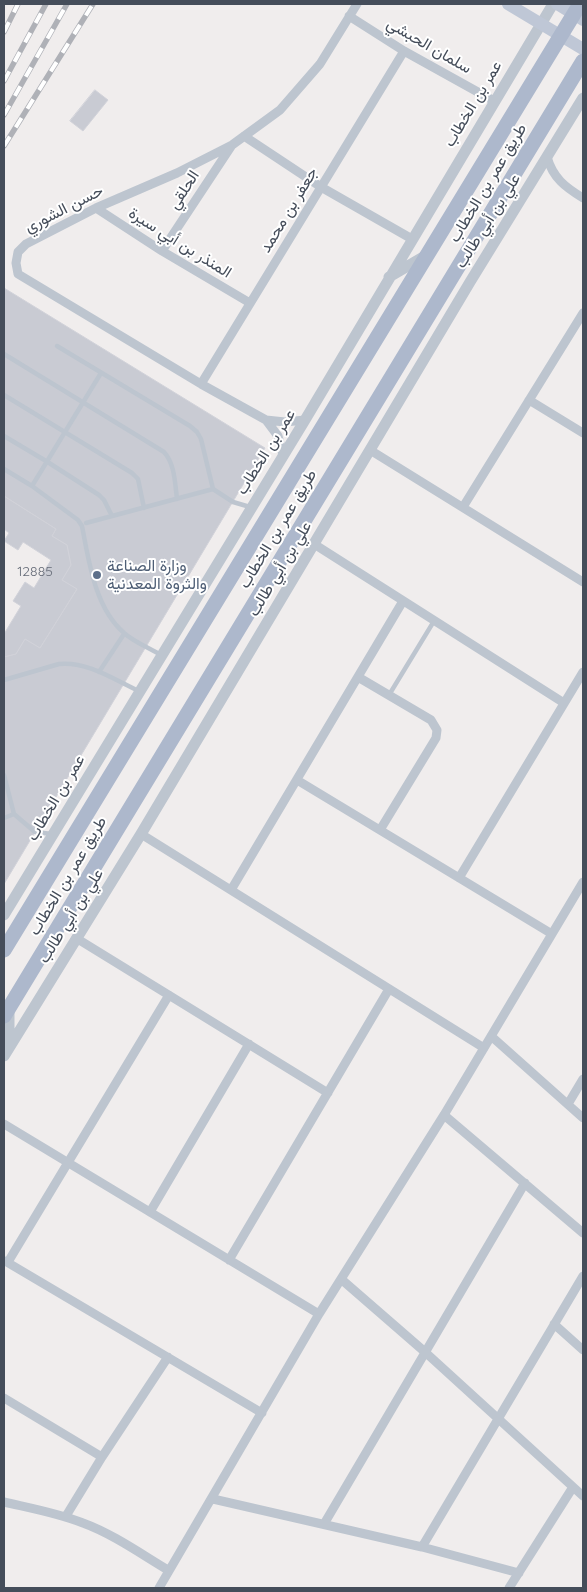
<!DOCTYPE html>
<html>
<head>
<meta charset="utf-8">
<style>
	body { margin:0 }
	#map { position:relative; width:587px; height:1592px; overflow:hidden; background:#f0eded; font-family:Quicksand,sans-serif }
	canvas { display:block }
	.frame { position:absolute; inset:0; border:5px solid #454d5a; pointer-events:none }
</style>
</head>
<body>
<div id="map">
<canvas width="587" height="1592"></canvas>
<div class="frame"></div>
</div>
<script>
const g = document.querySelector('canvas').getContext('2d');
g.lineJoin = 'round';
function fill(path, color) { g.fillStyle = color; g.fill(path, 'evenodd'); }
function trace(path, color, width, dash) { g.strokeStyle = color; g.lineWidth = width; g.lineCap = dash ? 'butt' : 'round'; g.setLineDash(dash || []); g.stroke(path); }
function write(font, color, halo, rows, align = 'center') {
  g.font = font + ' Quicksand,Vazirmatn,sans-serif'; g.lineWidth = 4; g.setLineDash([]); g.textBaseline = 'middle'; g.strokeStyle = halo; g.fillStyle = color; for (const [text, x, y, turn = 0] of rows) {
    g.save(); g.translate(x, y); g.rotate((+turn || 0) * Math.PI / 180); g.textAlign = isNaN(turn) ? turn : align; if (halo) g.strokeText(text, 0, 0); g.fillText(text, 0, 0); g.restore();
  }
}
const building = new Path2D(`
	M95,90l13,10 -25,31 -13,-10z
	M4,288l261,160 -261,436z
	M4,496l52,33 -4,7 15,9 4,20 -9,15 15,9 -37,59 -15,-9 -9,15 -12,3v-23l17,-28 -8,-5 12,-19 9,6 17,-28 -28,-18 -5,8 -14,-9 5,-8 -5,-4z
	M4,496l52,33 -4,7 15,9 4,20 -9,15 15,9 -37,59 -15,-9 -9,15 -12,3z`);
fill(building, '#c9cbd3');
trace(building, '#d1d2d9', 1);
trace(new Path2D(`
	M57,346l133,80 7,6 4,7 12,50
	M4,354l160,98c11,12 11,32 13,47
	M4,395l128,78 6,6 6,29
	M4,436l42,25 53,34 5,5 8,16
	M4,469l28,17 46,34 4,6c7,36 13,82 42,107 10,9 25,15 37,22
	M32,486l69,-113
	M86,523l127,-34 20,13 17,5
	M99,672l25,-38
	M4,680l55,-16c28,-3 56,16 80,27
	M389,695l45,-74
	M4,775l10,39
	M4,818l10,-4 21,18 17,2`), '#bdc5cf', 4.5);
trace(new Path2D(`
	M349,16l55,35 90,50
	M244,136l77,51 91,52
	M547,157c6,21 18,30 36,41
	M96,208l66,43 88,52
	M162,251l70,-106
	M201,384l203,-333
	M529,400l54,33
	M266,420l19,2 20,-2
	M370,450l213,132
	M283,455l-5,-19 -12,-16 -65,-36 -183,-110 -2,-11 2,-11 8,-8 70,-36 81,-35 55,-28 48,-35 40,-46 37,-60
	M463,507l120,-194
	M314,544l250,159
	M358,677l73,43 6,10 -1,8 -56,92
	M297,780l255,154
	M141,834l343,214
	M459,878l124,-206
	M231,890l172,-289
	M76,938l252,155
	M491,1036l92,82
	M568,1104l15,-25
	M444,1115l139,118
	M4,1124l315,190
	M150,1212l99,-168
	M229,1260l160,-271
	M5,1261l257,152
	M8,1262l161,-267
	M341,1279l84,73 158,144
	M554,1324l29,26
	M4,1398l98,59
	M213,1499l209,48 97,26
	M4,1502c26,6 54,11 79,21 30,11 58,31 85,47
	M66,1516l36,-59 66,-100
	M324,1524l201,-341
	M422,1547l161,-271
	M159,1588l160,-274 125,-199 139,-233
	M509,1588l64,-101`), '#bdc5cf', 9);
trace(new Path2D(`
	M389,277l36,-21
	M4,915l301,-495 248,-416
	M9,1045v-38
	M4,1056l137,-222 329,-552 113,-184`), '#bdc5cf', 11);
trace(new Path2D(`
	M508,4l75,45
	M557,4l26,16`), '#bfc7d6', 12);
trace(new Path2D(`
	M4,950l576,-946
	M4,1016l579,-955`), '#adb8cc', 15);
const rail = new Path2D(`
	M4,32l14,-28
	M4,81l42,-77
	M4,115l63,-111
	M4,146l89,-142`);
trace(rail, '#afb1b7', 5.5);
trace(rail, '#fff', 4, [11]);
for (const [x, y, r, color] of [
	[97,575,5,"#5c6f8a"]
]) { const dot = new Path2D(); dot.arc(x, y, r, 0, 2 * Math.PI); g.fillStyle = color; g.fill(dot); trace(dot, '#fff', 2); }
write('14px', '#666c78', null, [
	["12885",35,572]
]);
write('16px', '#454d5a', '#fff', [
	["سلمان الحبشي",429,46,30],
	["عمر بن الخطاب",473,104,-59],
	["طريق عمر بن الخطاب",488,183,-59],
	["الحلقي",184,190,-57],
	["حسن الشوري",64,209,-27],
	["جعفر بن محمد",289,210,-59],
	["علي بن أبي طالب",488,221,-58],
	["المنذر بن أبي سيرة",180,243,32],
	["عمر بن الخطاب",266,452,-58],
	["طريق عمر بن الخطاب",278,529,-59],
	["علي بن أبي طالب",280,569,-59],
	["عمر بن الخطاب",56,798,-59],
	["طريق عمر بن الخطاب",68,876,-59],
	["علي بن أبي طالب",71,916,-58]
]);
write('16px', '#4e5e75', '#fff', [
	["وزارة الصناعة",107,566],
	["والثروة المعدنية",107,584]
], 'left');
</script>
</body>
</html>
